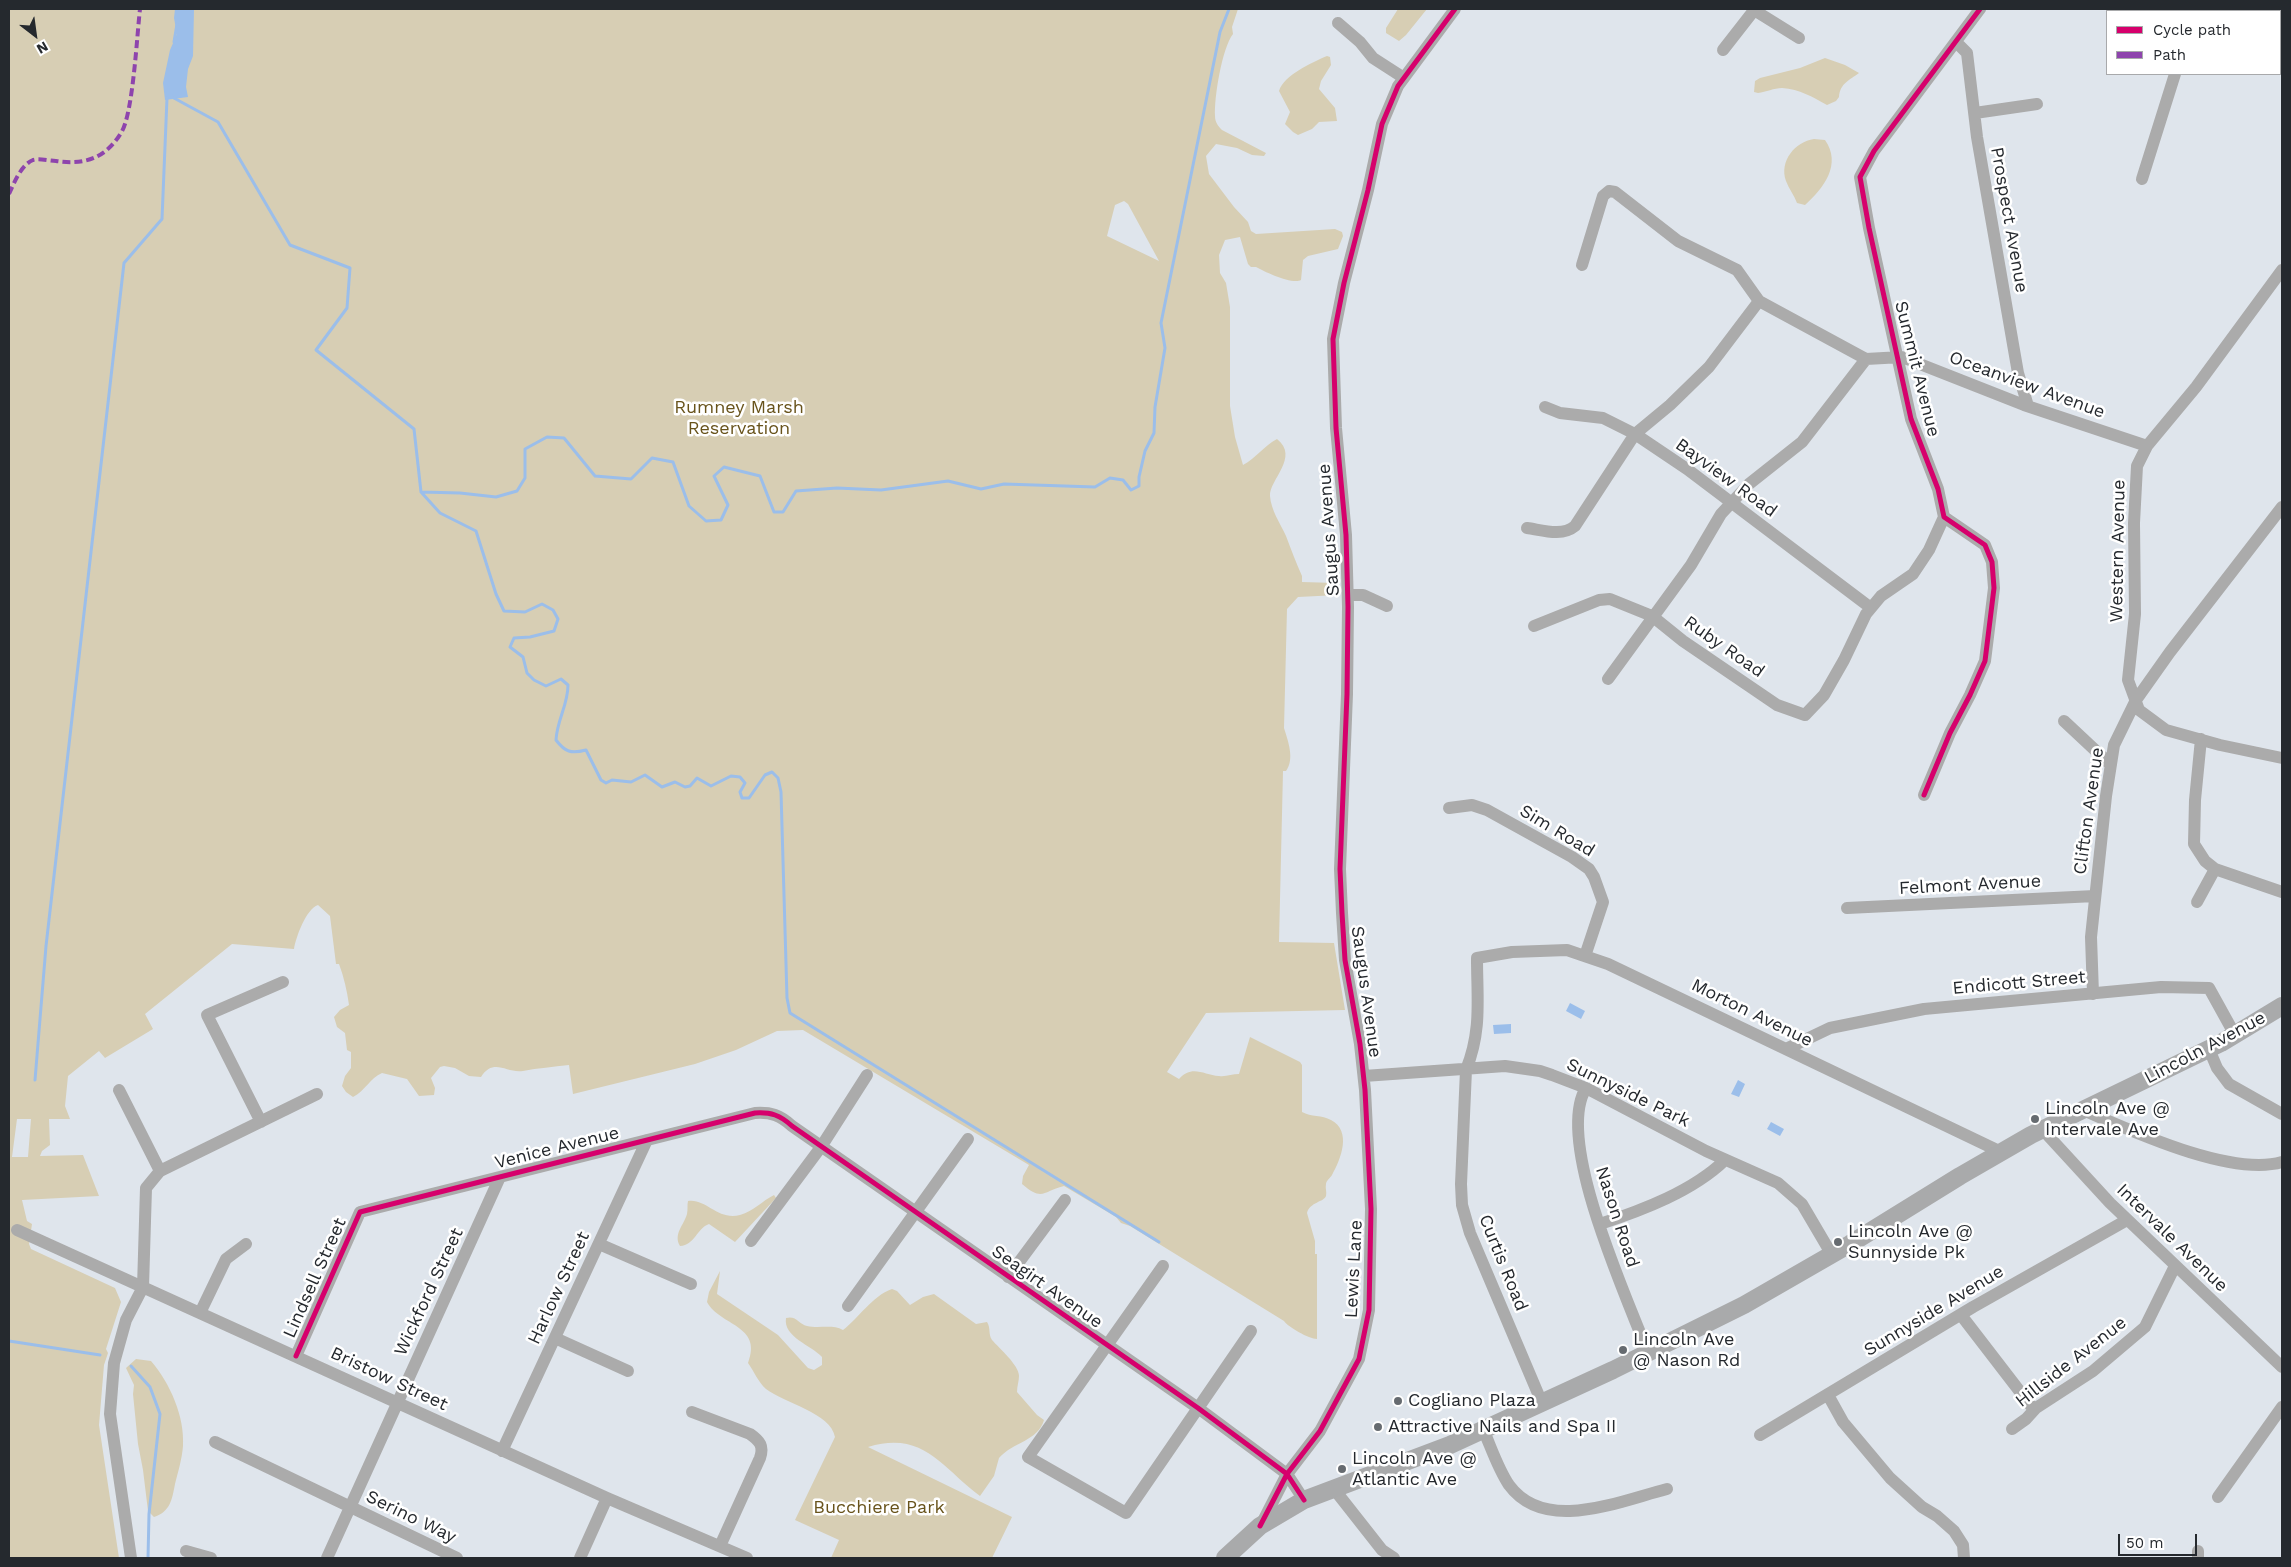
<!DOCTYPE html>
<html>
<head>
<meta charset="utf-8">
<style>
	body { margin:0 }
	#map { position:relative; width:2291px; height:1567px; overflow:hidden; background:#dfe5ec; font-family:"Work Sans",sans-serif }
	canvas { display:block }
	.frame { position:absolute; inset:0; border:10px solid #25292e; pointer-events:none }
	.legend { position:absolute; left:2106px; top:10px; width:175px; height:65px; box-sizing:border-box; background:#fff; border:1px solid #a8a9ab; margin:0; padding:6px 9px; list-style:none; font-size:15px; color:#25292e }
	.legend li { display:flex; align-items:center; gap:10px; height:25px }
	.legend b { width:25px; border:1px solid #a8a9ab }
	.north { position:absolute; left:10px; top:10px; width:50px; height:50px; -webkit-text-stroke:4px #fff; paint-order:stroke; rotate:150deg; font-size:14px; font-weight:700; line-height:20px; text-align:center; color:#25292e }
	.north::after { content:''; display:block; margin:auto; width:18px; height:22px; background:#25292e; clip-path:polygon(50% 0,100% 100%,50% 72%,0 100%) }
	.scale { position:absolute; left:2118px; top:1534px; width:79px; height:22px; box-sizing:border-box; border:2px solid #25292e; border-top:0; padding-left:6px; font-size:15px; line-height:18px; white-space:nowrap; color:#25292e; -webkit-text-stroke:4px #fff; paint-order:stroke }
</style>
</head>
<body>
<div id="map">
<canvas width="2291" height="1567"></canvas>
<div class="frame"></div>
<ul class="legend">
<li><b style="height:6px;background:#d6006c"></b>Cycle path</li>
<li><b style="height:6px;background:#8e44ad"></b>Path</li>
</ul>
<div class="north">N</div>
<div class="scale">50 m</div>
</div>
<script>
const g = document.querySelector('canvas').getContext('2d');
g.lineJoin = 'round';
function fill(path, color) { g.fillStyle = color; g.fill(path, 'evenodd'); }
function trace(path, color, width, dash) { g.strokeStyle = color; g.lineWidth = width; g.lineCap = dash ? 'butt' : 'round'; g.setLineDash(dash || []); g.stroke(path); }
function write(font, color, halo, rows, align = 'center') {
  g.font = font + ' "Work Sans",sans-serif'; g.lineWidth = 5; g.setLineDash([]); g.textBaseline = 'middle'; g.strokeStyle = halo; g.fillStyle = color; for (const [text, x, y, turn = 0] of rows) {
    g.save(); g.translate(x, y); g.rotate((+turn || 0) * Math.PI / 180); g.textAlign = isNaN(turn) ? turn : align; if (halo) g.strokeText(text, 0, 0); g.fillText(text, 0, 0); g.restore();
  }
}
fill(new Path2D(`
	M9,9h1229l-6,18 1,7c-11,14 -19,64 -18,82 0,6 3,10 7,14l44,23 -2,3 -12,-1 -15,-7 -21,-4 -10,12 3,18 25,33 14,15 3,9 5,3 79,-5 7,3 1,4 -5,13 -30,7 -5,4 -2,20c-8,5 -36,-8 -45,-13h-5l-3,-3 -8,-27 -15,3 -6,15 1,18 6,10 4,24v99l5,31 8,28c13,-7 21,-19 34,-26 23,18 -8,41 -7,57 1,14 10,27 16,40 5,13 10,27 16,40v6l34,1 2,12 -40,2 -11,12 -3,119c4,13 11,31 2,43h-3l-4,171 55,1 11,67 -139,3 -39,59 12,7c13,-15 25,-4 40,-3 7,1 13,-2 20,-2l11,-37 50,25 2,3v47c9,5 20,3 29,8 21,11 10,39 1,55 -2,3 -6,6 -6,9 -1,4 1,8 0,12 -2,6 -16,6 -19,17l8,28v13h2v85c-8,0 -29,-12 -33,-18l-154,-95 -9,-3 -5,-6 -52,-31c-21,5 -21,16 -42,-2l1,-8 6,-11 -226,-135 -26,1 -41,19 -41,14 -122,30 -4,-29c-16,2 -31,3 -46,6 -16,3 -29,-14 -42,6l-12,-1 -14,-8 -11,-2 -4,1 -9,11 4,10 -1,7 -15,1 -12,-17 -25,-6c-12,5 -17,18 -29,24l-7,-5 -4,-6 3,-10 6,-8v-16l-4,-2 -2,-17 -8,-6 -3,-10 6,-7 9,-5c-2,-14 -5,-28 -10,-41h-3l-6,-48 -12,-11c-12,4 -22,32 -24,44l-62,-5 -87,70 8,15 -48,29 -6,-7 -31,25 -3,30 5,13h-21l1,26 -8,6 -2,5 43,-1 16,41 -77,4 5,21 5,3 -3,20 2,5 84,39 6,14 -15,47 2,4 -4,12 -5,60 20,133h-110zM1124,201l4,3 31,57 -52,-25 8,-31zM17,1119h14l-3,38h-16z
	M1398,9h29l-21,26 -7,6 -13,-8v-5z
	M1327,56l3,1 1,8 -10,16 -2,8 16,19 2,13 -18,1 -7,7 -14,6 -5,-3 -8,-8 5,-12 -11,-21c5,-16 32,-28 48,-35z
	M1825,58l20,7 14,8c-9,7 -19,10 -20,24l-3,4 -9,4c-15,-8 -27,-16 -45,-17 -8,0 -16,4 -24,5l-4,-1 1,-11 5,-3 40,-10z
	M1814,139l11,1c17,24 -1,48 -20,65l-8,-2c-3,-8 -8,-14 -11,-22 -7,-20 9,-39 28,-42z
	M774,1195l2,3 -41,44 -26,-18c-12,4 -14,21 -29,22 -7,-12 4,-21 7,-32 1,-5 0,-9 1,-13 18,-3 30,20 52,14 14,-4 22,-14 34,-20z
	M720,1271l-3,23 61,41 30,33 6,2 8,-5v-8c-11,-12 -39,-20 -36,-39 10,-3 13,6 21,8 12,3 25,-2 36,4 16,-12 29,-34 49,-41l5,2 13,14 13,-8 11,-3 42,30 11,-2c4,6 1,12 5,18 7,8 27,25 27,36 0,5 -2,10 -2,16l20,23 7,5c-6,21 -31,22 -45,38l-5,18 -14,20c-38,-28 -56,-66 -112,-49l144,70 -20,41h-161l8,-18 -44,-20 40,-83c-4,-24 -51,-34 -69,-48 -8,-7 -12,-18 -18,-26 15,-38 -28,-37 -41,-61l2,-10z
	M136,1359l15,2c19,22 34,56 32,85 -1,13 -5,26 -8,38 -3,16 -5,28 -21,33l-6,-6 -5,-41 -5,-26 -5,-50 1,-9 -8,-17z`), '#d7ceb4');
fill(new Path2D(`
	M175,9h19l-1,47 -5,13 -2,18 2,10 -23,3 -2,-17 7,-33 7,-16 -3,-16z
	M1570,1003l15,8 -4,8 -15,-8z
	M1511,1024v9l-17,1 -1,-9z
	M1738,1080l7,4 -6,13 -8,-3z
	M1771,1122l13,7 -4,7 -13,-7z`), '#9bbeea');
trace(new Path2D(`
	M174,42l3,-18
	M172,97l46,25 72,123 60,23 -3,40 -31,42 98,79 7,63 39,1 36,4 21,-6 8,-13v-29l22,-12 17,1 31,38 36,3 21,-21 21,4 16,44 17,15 15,-1 7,-15 -14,-29 10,-9 36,9 14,36h9l13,-21 41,-3 44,2 67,-9 33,8 23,-5 91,3 15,-9 13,2 8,10 8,-4v-9l6,-26 9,-18 1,-26 10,-59 -4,-25 59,-291 9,-23
	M421,492l19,21 36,18 20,63 8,17 21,1 17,-8 11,6 5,9 -4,12 -24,6 -16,1 -4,9 13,10 4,16 7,7 12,6 15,-7 7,6c0,20 -11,35 -12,55 9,12 15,14 30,10l15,30 5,3 6,-3 19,2 14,-7 17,12 13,-5 10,5 5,-1 7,-8 14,8 20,-10 9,1 5,6 -5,9 2,6h7l16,-23 7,-3 6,6 3,14 6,206 3,15 369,229
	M35,1080l11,-134 78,-683 38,-44 5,-121
	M9,1341l91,14
	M131,1366l19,21 10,27 -11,100 -1,44`), '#9bbeea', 3);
trace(new Path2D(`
	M1754,10l45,28
	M2197,11l2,-2
	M1338,23l22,19 13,16 31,20
	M1956,42l11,11 10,84 41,236 10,33
	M1723,50l32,-41
	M1975,113l62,-9
	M2142,179l33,-105
	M1582,265l21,-69 6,-5 6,1 63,49 59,29 22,31 107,58 36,-2 122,48 123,41
	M2282,270l-86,117 -49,59 -10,20 -3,57 1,91 -7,66 11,30 27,20 54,15 62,13
	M1545,407l15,6 43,5 32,16 52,35 184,139
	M1527,528c15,2 35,9 48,-2l60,-92 35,-29 39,-38 50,-66
	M1348,595h15l24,11
	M1534,626l65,-26 11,-1 42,17 31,25 94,64 28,10 19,-20 20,-35 22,-46 15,-18 32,-22 16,-24 15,-33
	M1608,679l83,-114 30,-51 28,-30 53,-42 64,-83
	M2064,721l47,44
	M2201,739l-6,61 -1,44 11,17 10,8 67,23
	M1924,795l26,-62 20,-38 15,-34 9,-73 -2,-26 -7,-17 -41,-28 -6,-28 -27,-70 -42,-191 -9,-51 14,-26 106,-142
	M1449,808l23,-3 15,5 85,47 17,12 5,8 9,25 -18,54
	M2197,902l18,-33
	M1847,908l248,-12
	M2093,994l-2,-57 15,-141 8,-51 22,-45 34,-48 112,-145
	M1786,1049l44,-21 94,-19 237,-22 48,1 26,47
	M2209,1049l8,19 12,16 53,30
	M1364,1076l141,-10 35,5 12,4 34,13 120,63 72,32 24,21 30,51
	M1586,1088c-32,52 41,209 62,265
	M119,1090l41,81
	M2083,1110c49,21 148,67 199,52
	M261,1122l-54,-107 76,-33
	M2042,1129l68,74 172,164
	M1600,1224c43,-14 93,-33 125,-64
	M17,1230l590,268 140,60
	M751,1241l70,-94 46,-72
	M599,1244l92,40
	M1163,1266l-135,191 98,56 125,-182
	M1008,1277l57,-77
	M848,1306l120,-167
	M200,1313l26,-54 20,-15
	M1961,1315l70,91 5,2
	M555,1338l73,33
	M296,1356l64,-144 395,-99c16,-1 25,2 37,13l406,282 89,66 17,26
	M1828,1395l15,27 47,56 32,29 15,9 17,15 9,14 1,13
	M1542,1403l-72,-170 -8,-28 -1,-21 5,-114c16,-40 11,-71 11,-112l35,-6 55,-2 41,14 393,188
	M692,1412l58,22c10,7 14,12 10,24l-40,88
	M1483,1429c8,18 15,40 26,56 36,49 110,16 158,4
	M2012,1429l14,-10 10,-11 57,-37 52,-44 30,-61
	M1760,1435l213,-128 154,-87
	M215,1442l242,116
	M502,1451l145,-311
	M1334,1489l48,61 12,8
	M2218,1497l64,-90
	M1261,1525l26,-51 33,-43 39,-72 10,-49 2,-101 -6,-119 -5,-46 -15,-84 -3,-47 -2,-44 7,-175 1,-87 -2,-72 -10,-107 -3,-89 11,-56 24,-93 14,-66 16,-38 57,-77
	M186,1551l25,7
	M131,1558l-21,-144 4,-51 12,-43 17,-33 3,-99 14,-17 157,-77
	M327,1558l173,-381
	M580,1558l27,-60
	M2198,1558v-7`), '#ababab', 12);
trace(new Path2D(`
	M1225,1558l35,-32 44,-26 146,-55 163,-75 131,-65 106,-61 110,-68 71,-41 190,-92 61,-37`), '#a9aaab', 18);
trace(new Path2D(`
	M9,194c5,-11 12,-29 24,-34 6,-2 16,1 23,1 28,4 49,-2 65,-28 12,-18 16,-99 19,-124`), '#8e44ad', 4, [8, 4]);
trace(new Path2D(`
	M1924,795l26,-62 20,-38 15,-34 9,-73 -2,-26 -7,-17 -41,-28 -6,-28 -27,-70 -42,-191 -9,-51 14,-26 106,-142
	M296,1356l64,-144 395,-99c16,-1 25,2 37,13l406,282 89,66 17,26
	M1260,1526l27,-52 33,-43 39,-72 10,-49 2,-101 -6,-119 -5,-46 -15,-84 -3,-47 -2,-44 7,-175 1,-87 -2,-72 -10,-107 -3,-89 11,-56 24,-93 14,-66 16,-38 57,-77`), '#d6006c', 5);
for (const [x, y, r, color] of [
	[2035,1119,5,"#666b70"],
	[1838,1242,5,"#666b70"],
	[1623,1350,5,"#666b70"],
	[1398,1401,5,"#666b70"],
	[1378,1427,5,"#666b70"],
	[1342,1469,5,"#666b70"]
]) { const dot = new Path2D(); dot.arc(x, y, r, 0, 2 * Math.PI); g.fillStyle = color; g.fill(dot); trace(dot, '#fff', 2); }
write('18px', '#25292e', '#fff', [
	["Prospect Avenue",2009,220,80],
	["Summit Avenue",1917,369,76],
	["Oceanview Avenue",2027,385,20],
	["Bayview Road",1726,478,36],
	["Saugus Avenue",1329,530,-94],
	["Western Avenue",2118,551,-89],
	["Ruby Road",1724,647,35],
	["Clifton Avenue",2089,811,-82],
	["Sim Road",1557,831,31],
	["Felmont Avenue",1970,885,-3],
	["Endicott Street",2019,983,-5],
	["Saugus Avenue",1366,992,82],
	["Morton Avenue",1752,1013,26],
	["Lincoln Avenue",2205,1048,-28],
	["Sunnyside Park",1628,1093,26],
	["Venice Avenue",557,1148,-14],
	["Nason Road",1617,1217,72],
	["Intervale Avenue",2172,1238,44],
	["Curtis Road",1503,1263,68],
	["Lewis Lane",1354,1269,-87],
	["Lindsell Street",315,1278,-66],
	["Seagirt Avenue",1047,1287,35],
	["Harlow Street",559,1288,-65],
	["Wickford Street",429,1292,-65],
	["Sunnyside Avenue",1934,1311,-31],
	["Hillside Avenue",2071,1362,-38],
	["Bristow Street",389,1379,25],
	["Serino Way",411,1517,26]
]);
write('18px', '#68531b', '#fff', [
	["Rumney Marsh",739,408],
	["Reservation",739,429],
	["Bucchiere Park",879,1508]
]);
write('18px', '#25292e', '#fff', [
	["Lincoln Ave @",2045,1109],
	["Intervale Ave",2045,1130],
	["Lincoln Ave @",1848,1232],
	["Sunnyside Pk",1848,1253],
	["Lincoln Ave",1633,1340],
	["@ Nason Rd",1633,1361],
	["Cogliano Plaza",1408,1401],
	["Attractive Nails and Spa II",1388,1427],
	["Lincoln Ave @",1352,1459],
	["Atlantic Ave",1352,1480]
], 'left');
</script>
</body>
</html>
